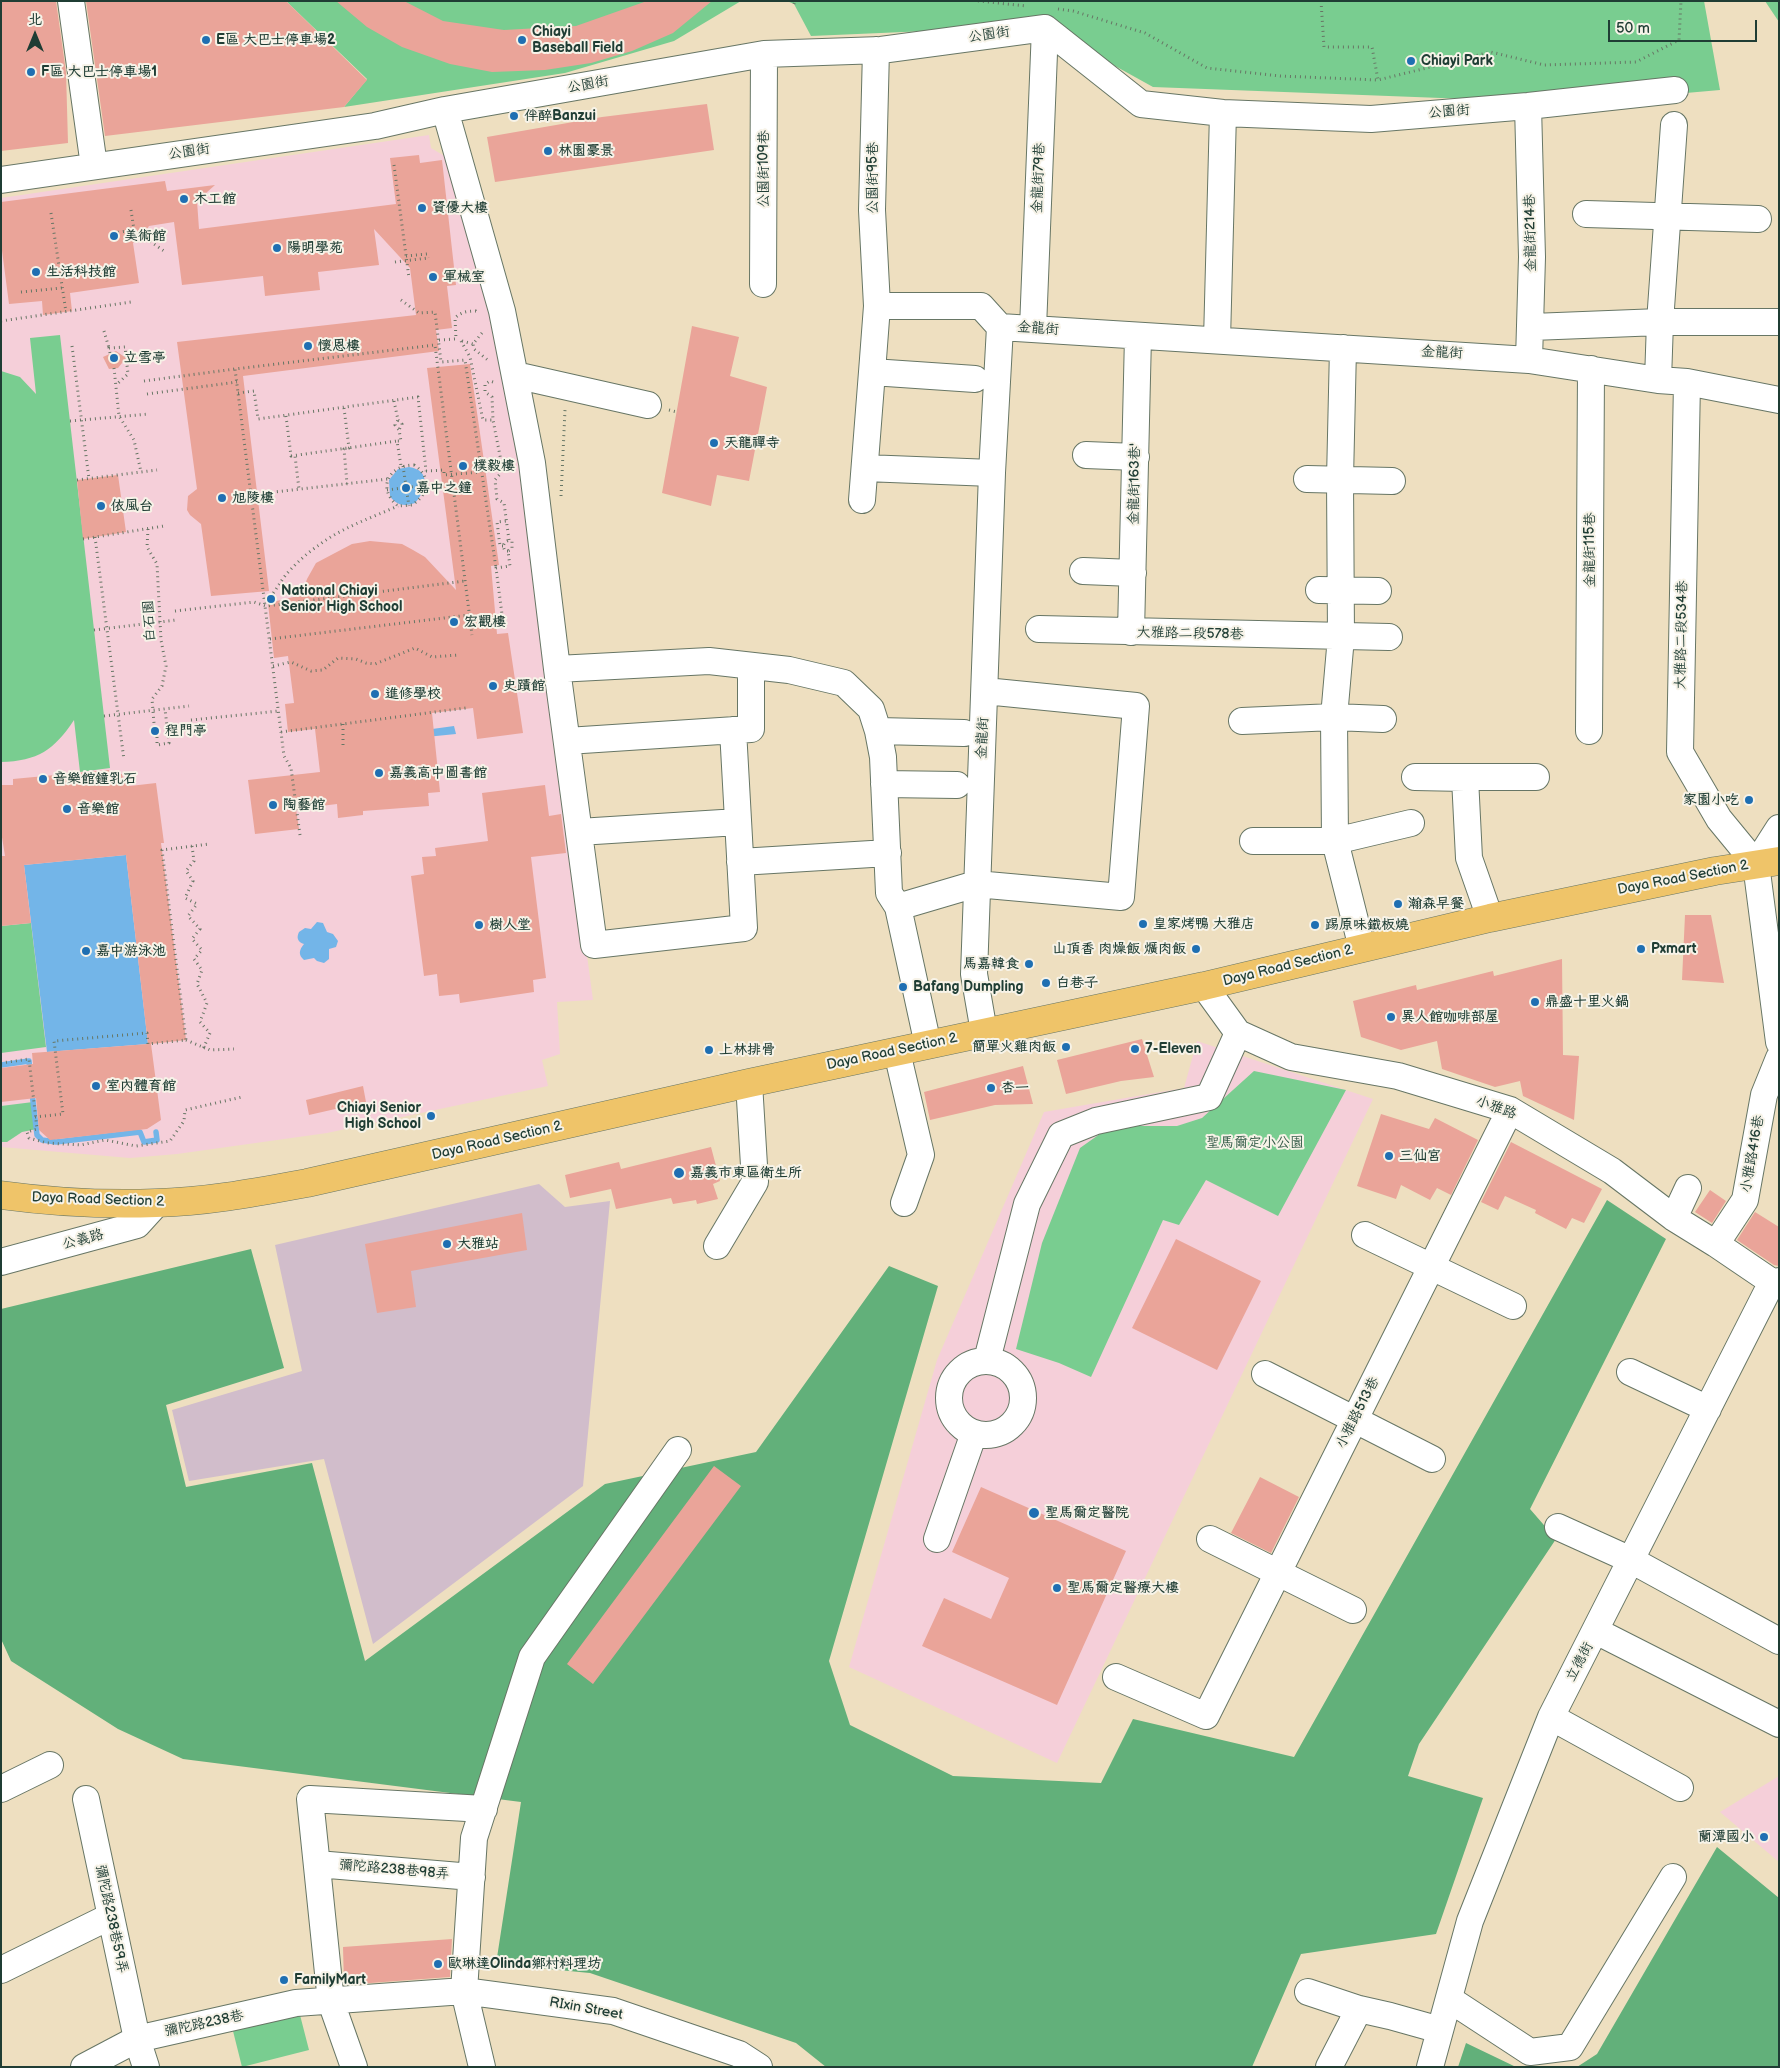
<!DOCTYPE html>
<html>
<head>
<meta charset="utf-8">
<style>
	body { margin:0 }
	#map { position:relative; width:1780px; height:2068px; overflow:hidden; background:#eedfc0; font-family:"Balsamiq Sans","LXGW WenKai TC",sans-serif }
	canvas { display:block }
	.frame { position:absolute; inset:0; border:2px solid #1f3d34; pointer-events:none }
	.north { position:absolute; left:10px; top:10px; width:50px; height:50px; -webkit-text-stroke:4px #f7f3e8; paint-order:stroke; rotate:0deg; font-size:14px; font-weight:700; line-height:20px; text-align:center; color:#1f3d34 }
	.north::after { content:''; display:block; margin:auto; width:18px; height:22px; background:#1f3d34; clip-path:polygon(50% 0,100% 100%,50% 72%,0 100%) }
	.scale { position:absolute; left:1608px; top:20px; width:149px; height:22px; box-sizing:border-box; border:2px solid #1f3d34; border-top:0; padding-left:6px; font-size:15px; line-height:18px; white-space:nowrap; color:#1f3d34; -webkit-text-stroke:4px #f7f3e8; paint-order:stroke }
</style>
</head>
<body>
<div id="map">
<canvas width="1780" height="2068"></canvas>
<div class="frame"></div>
<div class="north">北</div>
<div class="scale">50 m</div>
</div>
<script>
const g = document.querySelector('canvas').getContext('2d');
g.lineJoin = 'round';
function fill(path, color) { g.fillStyle = color; g.fill(path, 'evenodd'); }
function trace(path, color, width, dash) { g.strokeStyle = color; g.lineWidth = width; g.lineCap = dash ? 'butt' : 'round'; g.setLineDash(dash || []); g.stroke(path); }
function write(font, color, halo, rows, align = 'center') {
  g.font = font + ' "Balsamiq Sans","LXGW WenKai TC",sans-serif'; g.lineWidth = 4; g.setLineDash([]); g.textBaseline = 'middle'; g.strokeStyle = halo; g.fillStyle = color; for (const [text, x, y, turn = 0] of rows) {
    g.save(); g.translate(x, y); g.rotate((+turn || 0) * Math.PI / 180); g.textAlign = isNaN(turn) ? turn : align; if (halo) g.strokeText(text, 0, 0); g.fillText(text, 0, 0); g.restore();
  }
}
fill(new Path2D(`
	M429,135l2,13 22,13 42,150 29,153 33,269 36,267 -36,2 3,52 -18,6 6,26 -221,47 -150,21 -47,4 -129,-11v-949z
	M1197,1041l176,58 -316,664 -208,-96 88,-307 107,-248 140,-24z
	M1779,1776v86l-59,-50z`), '#f5cfd9');
fill(new Path2D(`
	M539,1184l26,23 45,-6 -27,285 -210,158 -49,-185 -135,22 -17,-71 130,-39 -27,-126z`), '#d1bdcb');
fill(new Path2D(`
	M286,1h455l-67,40 -109,32 -221,34 23,-28z
	M787,1h917l16,89 -148,13 -419,-16 -110,-61 -232,10 -17,-32z
	M1765,1h14v21z
	M60,335l50,433 -30,4 -6,-52c-20,30 -36,41 -73,42v-391l19,6 16,17 -6,-56z
	M31,923l15,124 -45,6v-127z
	M1254,1071l92,19 -68,126 -72,-36 -27,45 -16,-5 -72,157 -32,-14 -43,-14 26,-106 38,-95 31,-22h66l25,-8z
	M33,1102l4,27 -15,3 -15,10h-6v-36z
	M300,2015l9,35 -67,17 -9,-36z`), '#79cd90');
fill(new Path2D(`
	M1607,1200l59,39 -136,270 26,30 -137,205 -11,32 75,22 -47,136 -135,20 -49,113h-426l-30,-24 -206,-70 -94,-9 25,-162 -338,-43 -65,-30 -107,-68 -10,-22v-330l250,-60 33,119 -118,37 20,82 126,-24 53,198 240,-177 151,-32 133,-186 49,20 -109,375 21,64 103,51 148,7 32,-64 161,38z
	M1717,1847l62,51v169h-202l20,-13z
	M1466,2043l50,24h-58z`), '#62b07a');
fill(new Path2D(`
	M409,467c22,3 18,23 6,36 -11,4 -19,2 -25,-7l-1,-16 9,-11z
	M454,726l2,8 -30,3 -1,-7z
	M126,855l22,189 -101,8 -23,-187z
	M317,922l6,1 4,9 6,2 5,7 -2,6 -7,2v10l-5,4 -7,-2 -3,-3 -10,2c-6,-5 -5,-10 0,-16 -6,-2 -8,-6 -5,-12l6,-4 6,1z`), '#73b5e8');
trace(new Path2D(`
	M1,1065l28,-4 1,10
	M32,1093l5,42 5,5 14,2 84,-10 4,10 13,-2 -1,-8`), '#73b5e8', 5.5);
fill(new Path2D(`
	M1,1h55l10,71 2,71 -67,8z
	M86,1h200l81,79 -23,27 -239,29z
	M336,1h68l39,20 61,9 72,-4 71,-25h65l-39,32 -41,18 -41,12 -46,7 -53,2 -42,-8 -48,-17 -35,-20z
	M707,104l7,46 -219,32 -8,-45 115,-20z
	M419,155l1,8 22,-3 14,125 -9,1 5,42 -16,2 3,21 -196,25 26,215 -58,5 -10,-72 -11,-9 -3,-5 1,-14 9,-7 -20,-147 239,-27 -6,-47 -36,-39 5,36 -61,7 2,18 -55,6 -2,-20 -81,9 -8,-63 -25,4 -6,9 -10,8 6,40 -69,10 2,18 -29,4 -1,-14 -33,3 -8,-61v-41l164,-21 2,10 48,-6 -18,16 2,28 197,-25 -6,-46z
	M692,326l47,11 -9,39 37,11 -18,94 -32,-6 -6,31 -49,-13z
	M116,351l10,7 -8,10 -9,1 -6,-12z
	M470,364l29,201 -8,1 6,68 11,-1 15,100 -46,6 -4,-31 -41,5 8,79 -12,1 1,13 -66,5v4l-25,3 -1,-14 -41,5 3,20 -44,5 -7,-54 72,-8 -5,-43 -27,3 -3,-28 9,-1 -6,-47 -14,2 -6,-55 34,-8 5,-16 9,-16 36,-19 18,-3 32,3 11,6 12,7 31,33 -29,-222z
	M118,475l8,57 -43,7 -6,-59z
	M109,770l1,5 12,-1 2,7h5l1,5 26,-3 8,60h-3l25,197 -35,4 10,76 -14,9 -97,11 -11,-10 -3,-32 -35,4v-34l32,-4 -1,-11 116,-9 -22,-189 -102,10 7,58 -30,3v-70h4l-4,-25v-46h12v-6z
	M545,785l4,31 12,-2 5,39 -35,4 15,121 -13,2 1,12 -74,11 -1,-9 -20,2 -2,-22 -13,2 -13,-100 13,-2 -2,-17 14,-1 -1,-8 53,-7 -6,-48z
	M1685,915h26l13,68 -42,-3z
	M1562,959l1,96 16,1 -5,64 -51,-24 -3,-15 -25,6 -53,-18 -5,-28 -36,9 -40,-13 -8,-36 63,-16 1,5 76,-19 1,5z
	M1142,1039l12,38 -33,4 -55,13 -9,-34z
	M1023,1066l10,38 -38,1 -65,15 -6,-28z
	M363,1086l3,16 -57,13 -3,-15z
	M1381,1114l48,15 6,-11 43,22 -27,55 -14,-7 -7,12 -29,-15 -5,14 -39,-13z
	M1511,1142l91,47 -18,34 -12,-5 -6,11 -31,-16 1,-3 -31,-14 -7,14 -17,-8z
	M711,1147l9,34 -7,3 5,15 -21,5 -1,-4 -23,4 -2,-6 -55,11 -5,-20 -41,9 -5,-23 54,-13 2,7z
	M1710,1190l16,11 -14,22 -17,-11z
	M1755,1212l24,15v39l-5,-1 -37,-25z
	M522,1213l5,37 -116,21 5,36 -39,6 -12,-69z
	M1176,1239l85,42 -44,89 -85,-42z
	M714,1466l27,20 -148,198 -26,-20z
	M1260,1477l39,20 -28,56 -40,-20z
	M981,1487l145,64 -69,154 -135,-59 22,-48 47,21 18,-41 -57,-26z
	M452,1939l-2,38 -106,8 -1,-38z`), '#eaa499');
const minor = new Path2D(`
	M71,1l23,165
	M876,50l-4,160 5,96h104l19,21
	M1528,106l4,151 -3,103
	M445,110l57,201 30,152 25,206 152,-8 80,9 55,13 27,26 7,22 5,26 6,136 9,14 78,-23 145,13 15,-191 -151,-15
	M1,180l374,-54 70,-16 319,-56 117,-4 164,-22 96,76 82,9 148,6 157,-13 147,-16
	M1586,214l172,5
	M763,284l1,-230
	M877,306l-5,66 103,7
	M1532,327l128,-5h119
	M1033,328l12,-300
	M1217,340l6,-227
	M1343,348l-3,131 1,158 -7,80 1,124 27,107
	M515,375l133,30
	M1658,380l2,-58 14,-197
	M1687,382l-7,370 39,67 37,45
	M1086,455l50,2
	M865,468l127,5
	M1307,479l85,2
	M862,500l10,-128
	M1083,571l50,2
	M1319,590l59,1
	M1039,629l350,8
	M1131,632l7,-296
	M557,669l37,276 150,-17 -11,-198
	M1242,721l92,-4 49,2
	M878,731l86,2
	M1589,731l2,-362
	M567,741l184,-12v-63
	M884,784l73,1
	M579,832l159,-10
	M1253,841h82l76,-18
	M740,862l148,-9
	M1756,864l23,178
	M1756,864l23,-36
	M898,907l30,138
	M1490,918l-21,-60 -4,-80 -50,-1h121
	M1204,986l34,47 53,24 107,19 112,34 102,61 62,47 42,26 56,38 7,-1
	M984,1032l-10,-58 18,-501 8,-146 529,33 129,20 29,2 92,18
	M897,1052l24,103 -17,48
	M1674,1218l14,-30
	M1365,1235l148,71
	M1716,1244l29,-44 19,-105 15,-37
	M717,1246l38,-64 -6,-99
	M1,1262l136,-37 20,-22
	M987,1360l40,-156 34,-69 35,-14 113,-24 29,-64
	M949 1398a37 37 0 1 1 74 0a37 37 0 1 1-74 0Z
	M1630,1372l78,37
	M1265,1374l167,85
	M1558,1527l73,33 148,81
	M937,1539l37,-106
	M1210,1539l143,71
	M1596,1631l183,93
	M1116,1677l90,39 304,-606
	M1551,1717l129,71
	M1,1789l49,-24
	M86,1799l51,240 9,28
	M317,1864l155,13
	M1,1970l110,-54
	M1308,1992l51,17 31,7 50,14
	M1449,1999l81,53 40,-5 103,-170
	M84,2067l53,-28 159,-36 168,-12 149,20 126,43 20,13
	M354,2067l-23,-65 -21,-203 174,10
	M482,2067l-18,-76 10,-153 58,-181 146,-207
	M1329,2067l30,-58
	M1430,2067l40,-146 81,-204 221,-435 7,3`);
const major = new Path2D(`
	M1,1195c52,7 104,10 155,8 51,-1 102,-11 151,-20l442,-100 455,-97 286,-68 225,-47 64,-10`);
trace(minor, '#677665', 28);
trace(major, '#677665', 29);
trace(new Path2D(`
	M978,1l49,5
	M1321,1l3,46h48l6,33
	M794,4l1,-3
	M1058,9l15,2 72,22 62,35 73,8 98,4 113,-28 53,13 92,-3 43,-22 2,-39
	M394,165l15,113
	M131,210l3,20 30,21
	M51,213l15,99
	M113,233l21,-3
	M406,256l21,-2 1,4
	M395,262l33,-4
	M21,292l41,-4
	M401,300l18,13 16,-1 6,50 24,-2 31,208
	M1,321l130,-19
	M104,331l5,17
	M482,333l-9,11 1,5 15,12
	M439,340l17,-1 -1,-21c6,-6 12,-7 21,-7l2,2
	M461,341l9,16 13,63h10
	M462,341l11,3
	M72,346l17,133
	M110,353l-1,-5 16,-1 3,27 -11,10
	M114,368l5,48 15,24 7,32
	M144,381l91,-12
	M493,382l-3,-1 -5,3v8l7,5 1,23 9,46 -2,8 -5,6 2,19 7,4 5,37 3,1v8l-4,2 2,15 -14,2 8,62
	M238,393l16,-2 4,28 160,-22 8,74
	M147,394l90,-12
	M394,401l4,19 -3,5 4,5 2,11h-4l4,25
	M344,408l5,40 -5,1 3,35
	M669,410l8,2
	M286,416l5,40h4l4,33
	M398,420l4,4 -3,6
	M70,421l79,-7
	M291,456l106,-15
	M414,465c18,12 15,29 -2,40l-14,1c-22,-18 -9,-41 16,-41z
	M403,466l6,40
	M426,471l18,-1v5l37,-3
	M77,480l80,-10
	M387,490l39,-5
	M257,494l131,-15
	M561,496l4,-86
	M148,529l-1,18 10,17 4,76 5,26 -4,20 -10,13 2,24
	M95,537l29,223
	M83,539l81,-13
	M503,546h-3l-3,-24 9,-1
	M508,551h-3l-2,-5 2,-4 4,-2
	M266,600c10,-8 12,-15 19,-24 9,-11 22,-23 34,-31 24,-18 52,-27 79,-39
	M175,611l79,-9 12,4 199,-25
	M94,630l82,-10
	M270,639l199,-24
	M273,666l18,-4 20,9 12,-1 15,-12 18,1 10,4 9,1 40,-16 17,9 26,-2
	M104,716l85,-10
	M191,720l88,-9
	M343,724v21
	M281,732l185,-24
	M157,737v8l12,-2 -4,-34
	M300,835l-9,-67 -7,-12 -49,-387 200,-24 37,290
	M192,846l2,15 -8,10 7,10 -8,17 12,6 -9,12 12,13 -8,10 10,11 -8,9 8,11 -5,14 10,19 -7,19 10,11 -6,14 6,3 24,-1
	M186,1040l19,8
	M1,1063l28,-4 8,70 -10,3 2,6 18,5 34,2 24,-5 31,6 34,-5 14,-20 1,-11 57,-13
	M35,1117l28,-3 -9,-73 93,-8 1,11 38,-4 -24,-190 47,-6`), '#677665', 3, [1, 4]);
trace(minor, '#fff', 26);
trace(major, '#efc469', 28);
for (const [x, y, r, color] of [
	[206,40,5,"#1f6fb2"],
	[522,40,5,"#1f6fb2"],
	[1411,61,5,"#1f6fb2"],
	[31,72,5,"#1f6fb2"],
	[514,116,5,"#1f6fb2"],
	[548,151,5,"#1f6fb2"],
	[184,199,5,"#1f6fb2"],
	[422,208,5,"#1f6fb2"],
	[114,236,5,"#1f6fb2"],
	[277,248,5,"#1f6fb2"],
	[36,272,5,"#1f6fb2"],
	[433,277,5,"#1f6fb2"],
	[308,346,5,"#1f6fb2"],
	[114,358,5,"#1f6fb2"],
	[714,443,5,"#1f6fb2"],
	[463,466,5,"#1f6fb2"],
	[406,488,5,"#1f6fb2"],
	[222,498,5,"#1f6fb2"],
	[101,506,5,"#1f6fb2"],
	[271,599,5,"#1f6fb2"],
	[454,622,5,"#1f6fb2"],
	[493,686,5,"#1f6fb2"],
	[375,694,5,"#1f6fb2"],
	[155,731,5,"#1f6fb2"],
	[379,773,5,"#1f6fb2"],
	[43,779,5,"#1f6fb2"],
	[1749,800,5,"#1f6fb2"],
	[273,805,5,"#1f6fb2"],
	[67,809,5,"#1f6fb2"],
	[1398,904,5,"#1f6fb2"],
	[1143,924,5,"#1f6fb2"],
	[479,925,5,"#1f6fb2"],
	[1315,925,5,"#1f6fb2"],
	[1196,949,5,"#1f6fb2"],
	[1641,949,5,"#1f6fb2"],
	[86,951,5,"#1f6fb2"],
	[1029,964,5,"#1f6fb2"],
	[1046,983,5,"#1f6fb2"],
	[903,987,5,"#1f6fb2"],
	[1535,1002,5,"#1f6fb2"],
	[1391,1017,5,"#1f6fb2"],
	[1066,1047,5,"#1f6fb2"],
	[1135,1049,5,"#1f6fb2"],
	[709,1050,5,"#1f6fb2"],
	[96,1086,5,"#1f6fb2"],
	[991,1088,5,"#1f6fb2"],
	[431,1116,5,"#1f6fb2"],
	[1389,1156,5,"#1f6fb2"],
	[679,1173,6,"#1f6fb2"],
	[447,1244,5,"#1f6fb2"],
	[1034,1513,6,"#1f6fb2"],
	[1057,1588,5,"#1f6fb2"],
	[1764,1837,5,"#1f6fb2"],
	[438,1964,5,"#1f6fb2"],
	[284,1980,5,"#1f6fb2"]
]) { const dot = new Path2D(); dot.arc(x, y, r, 0, 2 * Math.PI); g.fillStyle = color; g.fill(dot); trace(dot, '#f7f3e8', 2); }
write('bold 14px', '#1f3d34', '#f7f3e8', [
	["Chiayi",532,32],
	["Baseball Field",532,48],
	["E區 大巴士停車場2",216,40],
	["Chiayi Park",1421,61],
	["F區 大巴士停車場1",41,72],
	["伴醉Banzui",524,116],
	["林園豪景",558,151],
	["木工館",194,199],
	["資優大樓",432,208],
	["美術館",124,236],
	["陽明學苑",287,248],
	["生活科技館",46,272],
	["軍械室",443,277],
	["懷恩樓",318,346],
	["立雪亭",124,358],
	["天龍禪寺",724,443],
	["樸毅樓",473,466],
	["嘉中之鐘",416,488],
	["旭陵樓",232,498],
	["依風台",111,506],
	["National Chiayi",281,591],
	["Senior High School",281,607],
	["宏觀樓",464,622],
	["史蹟館",503,686],
	["進修學校",385,694],
	["程門亭",165,731],
	["嘉義高中圖書館",389,773],
	["音樂館鐘乳石",53,779],
	["家園小吃",1739,800,"right"],
	["陶藝館",283,805],
	["音樂館",77,809],
	["瀚森早餐",1408,904],
	["皇家烤鴨 大雅店",1153,924],
	["樹人堂",489,925],
	["踢原味鐵板燒",1325,925],
	["山頂香 肉燥飯 爌肉飯",1186,949,"right"],
	["Pxmart",1651,949],
	["嘉中游泳池",96,951],
	["馬嘉韓食",1019,964,"right"],
	["白巷子",1056,983],
	["Bafang Dumpling",913,987],
	["鼎盛十里火鍋",1545,1002],
	["異人館咖啡部屋",1401,1017],
	["簡單火雞肉飯",1056,1047,"right"],
	["7-Eleven",1145,1049],
	["上林排骨",719,1050],
	["室內體育館",106,1086],
	["杏一",1001,1088],
	["Chiayi Senior",421,1108,"right"],
	["High School",421,1124,"right"],
	["三仙宮",1399,1156],
	["嘉義市東區衛生所",690,1173],
	["大雅站",457,1244],
	["聖馬爾定醫院",1045,1513],
	["聖馬爾定醫療大樓",1067,1588],
	["蘭潭國小",1754,1837,"right"],
	["歐琳達Olinda鄉村料理坊",448,1964],
	["FamilyMart",294,1980]
], 'left');
write('14px', '#1f3d34', '#f7f3e8', [
	["公園街",989,35,-8],
	["公園街",588,85,-10],
	["公園街",1449,112,-5],
	["公園街",189,152,-8],
	["公園街109巷",764,169,-90],
	["公園街95巷",873,178,-90],
	["金龍街79巷",1039,178,-88],
	["金龍街214巷",1531,233,-91],
	["金龍街",1038,329,4],
	["金龍街",1442,353,3],
	["金龍街163巷'",1135,484,-89],
	["金龍街115巷",1590,550,-90],
	["白石園",150,621,-93],
	["大雅路二段578巷",1190,634,1],
	["大雅路二段534巷",1682,635,-89],
	["金龍街",983,738,-87],
	["Daya Road Section 2",1683,878,-11],
	["Daya Road Section 2",1288,966,-14],
	["Daya Road Section 2",892,1052,-12],
	["小雅路",1496,1108,20],
	["Daya Road Section 2",497,1141,-13],
	["小雅路416巷",1753,1154,-80],
	["Daya Road Section 2",98,1200,2],
	["公義路",83,1240,-15],
	["小雅路513巷",1358,1413,-63],
	["立德街",1580,1662,-62],
	["彌陀路238巷98弄",394,1870,5],
	["彌陀路238巷59弄",111,1919,78],
	["RIxin Street",586,2009,10],
	["彌陀路238巷",204,2024,-12]
]);
write('14px', '#315a46', '#f7f3e8', [
	["聖馬爾定小公園",1255,1143]
]);
</script>
</body>
</html>
